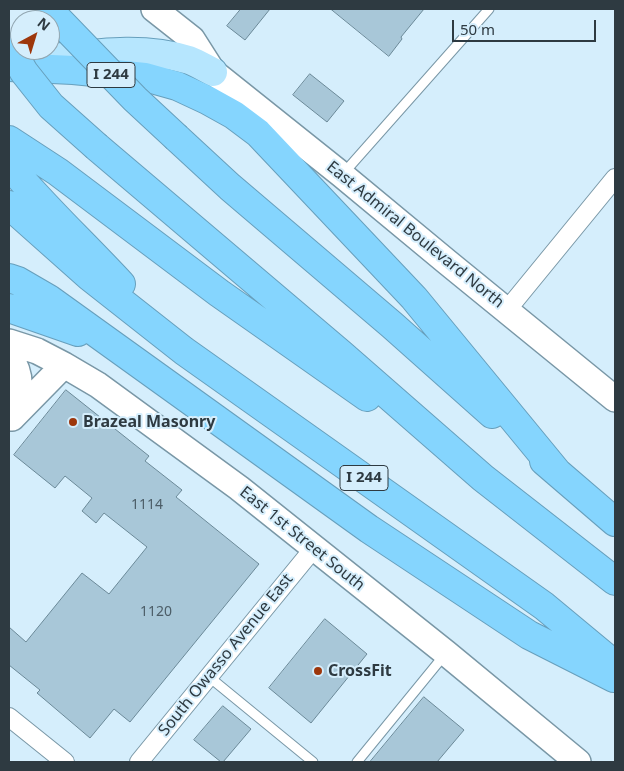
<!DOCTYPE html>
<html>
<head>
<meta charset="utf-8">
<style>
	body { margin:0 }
	#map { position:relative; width:624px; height:771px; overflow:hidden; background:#d5eefc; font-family:"Noto Sans",sans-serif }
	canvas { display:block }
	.frame { position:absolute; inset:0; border:10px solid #2e3a41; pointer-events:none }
	.north { position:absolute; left:10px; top:10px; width:50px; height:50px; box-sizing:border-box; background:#d5eefc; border:1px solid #92a6b1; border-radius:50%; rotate:39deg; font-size:14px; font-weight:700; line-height:20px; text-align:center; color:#2e3a41 }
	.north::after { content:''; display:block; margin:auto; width:18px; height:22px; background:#9d370c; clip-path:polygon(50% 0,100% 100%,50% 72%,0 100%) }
	.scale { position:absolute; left:452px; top:20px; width:144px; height:22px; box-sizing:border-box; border:2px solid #2e3a41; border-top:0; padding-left:6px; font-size:15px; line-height:18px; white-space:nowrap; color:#2e3a41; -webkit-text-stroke:4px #d5eefc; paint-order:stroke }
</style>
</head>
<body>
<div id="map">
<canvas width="624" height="771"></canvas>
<div class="frame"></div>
<div class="north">N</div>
<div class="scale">50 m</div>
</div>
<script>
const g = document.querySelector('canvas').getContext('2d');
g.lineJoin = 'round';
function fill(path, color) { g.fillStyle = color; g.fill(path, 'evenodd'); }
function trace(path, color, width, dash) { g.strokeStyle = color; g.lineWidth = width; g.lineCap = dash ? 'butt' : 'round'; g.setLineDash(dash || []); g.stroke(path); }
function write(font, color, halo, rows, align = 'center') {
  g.font = font + ' "Noto Sans",sans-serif'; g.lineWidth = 4; g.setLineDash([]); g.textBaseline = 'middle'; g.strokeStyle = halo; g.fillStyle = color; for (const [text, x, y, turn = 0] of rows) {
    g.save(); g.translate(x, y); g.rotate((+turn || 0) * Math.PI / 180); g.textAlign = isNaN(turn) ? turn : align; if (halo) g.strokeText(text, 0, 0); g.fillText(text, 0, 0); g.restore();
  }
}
const building = new Path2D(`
	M241,9h29l-25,31 -18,-14z
	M331,9h93l-23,28 1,2 -13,17z
	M310,74l34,27 -17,21 -34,-27z
	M66,390l83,66 -4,5 37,29 -6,7 83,67 -129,158 -16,-13 -24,29 -53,-45 3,-3 -31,-25v-38l17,15 56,-69 27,21 38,-47 -43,-34 -8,10 -14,-12 10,-13 -27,-22 -10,12 -41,-33z
	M325,619l42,35 -56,69 -42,-35z
	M424,697l40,33 -27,32h-67z
	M223,706l28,23 -28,33h-2l-27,-22z`);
fill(building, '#a8c7d8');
trace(building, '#6b8998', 1);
const lane = new Path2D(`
	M342,175l147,-166
	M208,676l105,86
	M357,762l89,-109`);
const street = new Path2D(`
	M507,310l108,-132
	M9,717l56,45
	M139,762l175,-214`);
const secondary = new Path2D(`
	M154,9l38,30 21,33 129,103 105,87 168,137
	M9,342l28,9 27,14 34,20 141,103 207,165 132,109
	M9,355c16,23 10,39 3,63
	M12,418l52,-53`);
const primary = new Path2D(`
	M34,60c52,-5 104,-16 155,0 8,3 16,8 24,12`);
const highway = new Path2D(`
	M9,67l64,3 72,7 32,9 30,14 27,15 24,18 156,165 143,174
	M177,138l53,49 162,138 100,89
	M9,140l49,32 161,121 148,104
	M97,147l244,207 142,124 132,103
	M9,165c35,42 75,79 112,119
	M9,205l81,72 94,74 360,255 71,59
	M9,278l9,3 31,18 320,230 160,106 85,43
	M9,308l69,24
	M544,461l71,61`);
trace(lane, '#7997a6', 11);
trace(street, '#7997a6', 20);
trace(secondary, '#7997a6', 28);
trace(primary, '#679fbc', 30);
trace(highway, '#679fbc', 30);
trace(lane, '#fff', 9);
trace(street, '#fff', 18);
trace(secondary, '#fff', 25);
trace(primary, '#b6e6fe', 28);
trace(highway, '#85d5fe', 28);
const highwayBridge = new Path2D(`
	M48,9l87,90 42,39
	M9,46l15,26 27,34 46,41`);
trace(highwayBridge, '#679fbc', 30, []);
trace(highwayBridge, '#85d5fe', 28);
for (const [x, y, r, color] of [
	[73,422,5,"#9d370c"],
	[318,671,5,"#9d370c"]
]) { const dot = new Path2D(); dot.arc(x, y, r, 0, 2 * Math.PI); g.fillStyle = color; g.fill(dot); trace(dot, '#d5eefc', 2); }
write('14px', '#4c5d67', null, [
	["1114",147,505],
	["1120",156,612]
]);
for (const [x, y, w] of [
	[111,75,48],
	[364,478,48]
]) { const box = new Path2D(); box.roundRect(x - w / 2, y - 12.5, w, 25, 4); g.fillStyle = '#d5eefc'; g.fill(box); trace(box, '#2e3a41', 1); }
write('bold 15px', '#2e3a41', null, [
	["I 244",111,75],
	["I 244",364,478]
]);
write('16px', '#2e3a41', '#d5eefc', [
	["East Admiral Boulevard North",415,235,39],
	["East 1st Street South",302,539,39],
	["South Owasso Avenue East",226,655,-51]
]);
write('bold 16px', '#2e3a41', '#d5eefc', [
	["Brazeal Masonry",83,422],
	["CrossFit",328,671]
], 'left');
</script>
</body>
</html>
